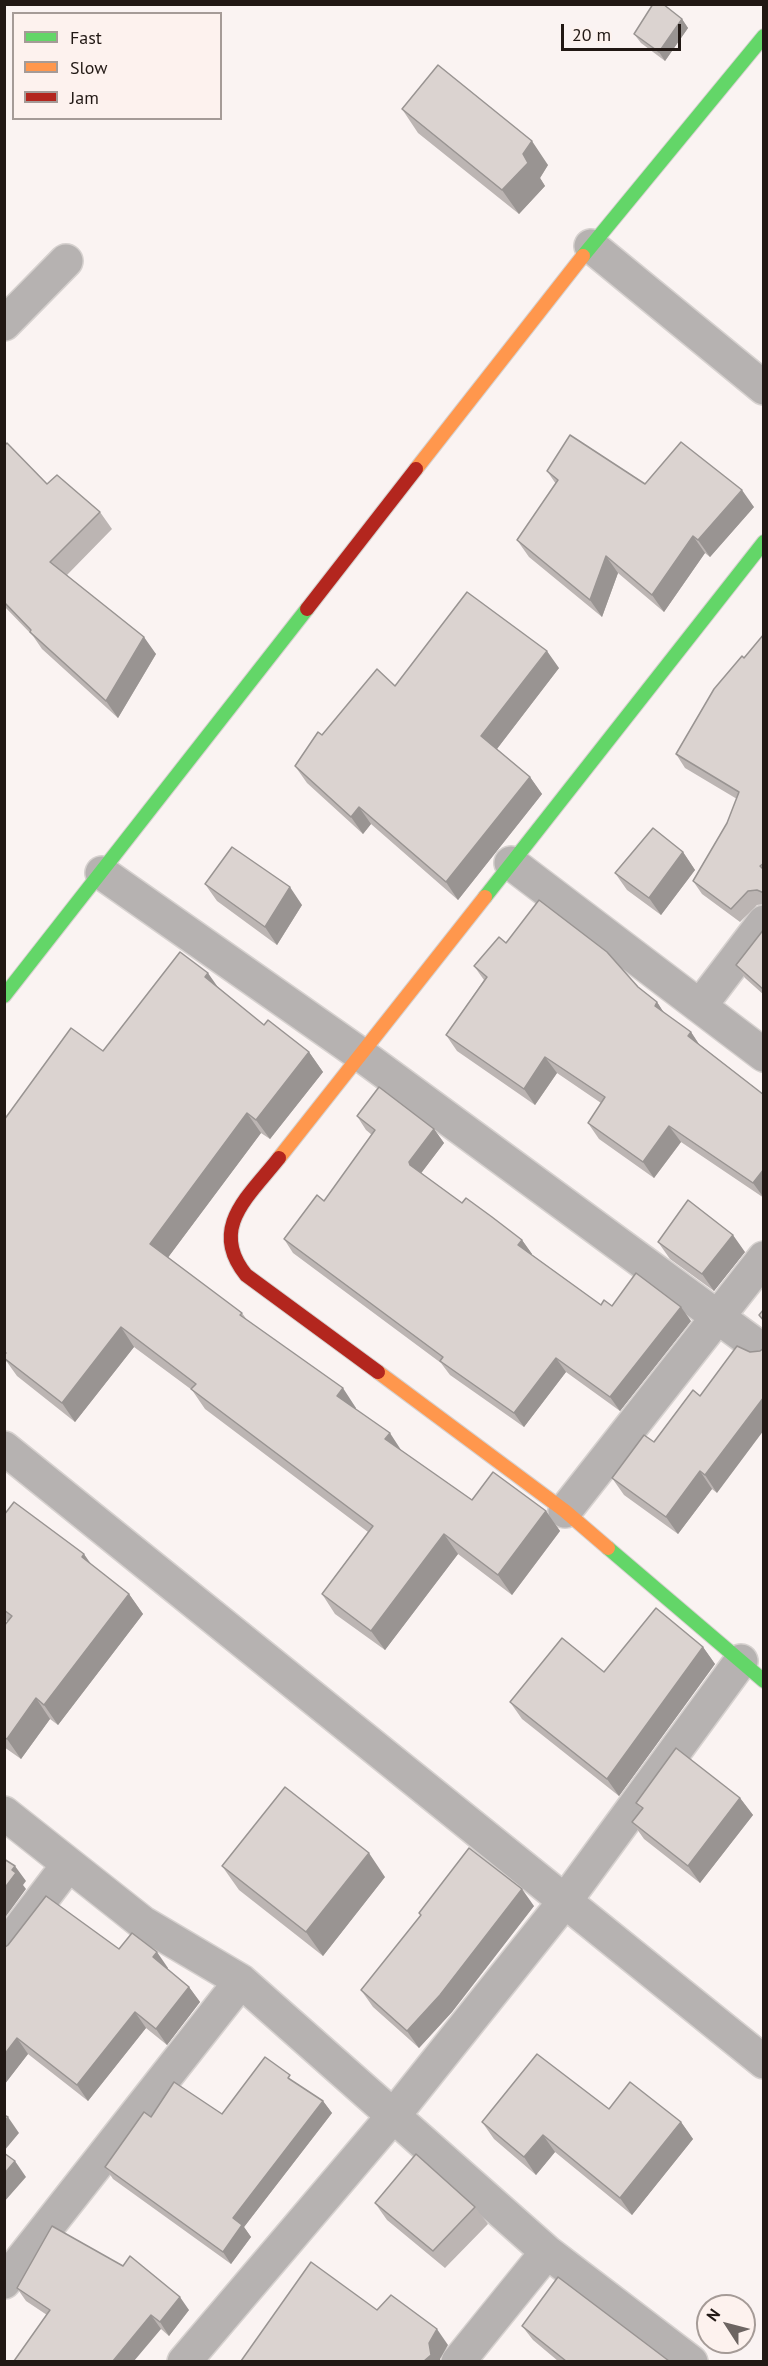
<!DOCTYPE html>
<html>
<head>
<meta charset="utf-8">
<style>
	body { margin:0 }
	#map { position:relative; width:768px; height:2366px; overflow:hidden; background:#faf3f2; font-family:"PT Sans",sans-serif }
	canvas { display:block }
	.frame { position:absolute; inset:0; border:6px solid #211814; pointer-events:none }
	.legend { position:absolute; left:12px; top:12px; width:210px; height:108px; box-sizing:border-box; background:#fdf2ee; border:2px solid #a59b97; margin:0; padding:8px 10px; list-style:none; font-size:18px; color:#211814 }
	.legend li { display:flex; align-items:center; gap:12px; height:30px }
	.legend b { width:30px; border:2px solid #a59b97 }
	.north { position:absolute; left:696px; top:2294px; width:60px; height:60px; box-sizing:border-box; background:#fdf2ee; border:2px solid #a59b97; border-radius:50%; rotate:306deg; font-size:16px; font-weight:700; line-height:24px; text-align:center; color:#211814 }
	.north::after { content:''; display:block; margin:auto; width:21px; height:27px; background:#6d6562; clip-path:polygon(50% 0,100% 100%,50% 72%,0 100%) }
	.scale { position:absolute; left:561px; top:24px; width:120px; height:27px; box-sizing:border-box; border:3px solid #211814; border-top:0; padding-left:8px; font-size:18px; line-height:21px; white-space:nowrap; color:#211814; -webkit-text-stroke:4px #fdf2ee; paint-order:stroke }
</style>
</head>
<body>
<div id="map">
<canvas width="768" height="2366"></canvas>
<div class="frame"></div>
<ul class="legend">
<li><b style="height:8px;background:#63d668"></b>Fast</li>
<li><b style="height:8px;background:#ff974d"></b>Slow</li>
<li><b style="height:8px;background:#b3261e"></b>Jam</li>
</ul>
<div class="north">N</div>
<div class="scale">20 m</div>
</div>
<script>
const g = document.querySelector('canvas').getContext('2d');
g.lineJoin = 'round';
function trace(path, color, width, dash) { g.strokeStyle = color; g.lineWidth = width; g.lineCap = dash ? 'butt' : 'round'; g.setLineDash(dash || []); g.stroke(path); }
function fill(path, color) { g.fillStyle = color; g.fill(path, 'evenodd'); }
const street = new Path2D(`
	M591,246l173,142
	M4,324l62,-63
	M511,863l253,192
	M102,873l258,181 404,297
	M700,1006l64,-84
	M4,1448l760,614
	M565,1511l199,-253
	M4,1813l139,110 98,58 306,271 144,110
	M4,1949l64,-84
	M4,2282l237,-301
	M184,2362l210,-247 171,-214 176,-240
	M458,2362l89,-110`);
const fast = new Path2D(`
	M583,256l181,-220
	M485,897l279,-355
	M4,996l303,-387
	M608,1548l156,133`);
const slow = new Path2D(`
	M416,469l167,-213
	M279,1158l206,-261
	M378,1372l187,139 43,37`);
const jam = new Path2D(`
	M307,609l109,-140
	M279,1158c-30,38 -71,70 -33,117l132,97`);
trace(street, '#d6d1cf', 36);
trace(fast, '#d6d1cf', 16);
trace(slow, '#d6d1cf', 16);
trace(jam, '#d6d1cf', 16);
trace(street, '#b6b2b1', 33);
trace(fast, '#63d668', 14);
trace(slow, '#ff974d', 14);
trace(jam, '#b3261e', 14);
fill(new Path2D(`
	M682,19l6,9 -23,33 -24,-18 -7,-9z
	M402,109l146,56 -8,13 5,8 -26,28 -101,-81z
	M4,446l43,38 53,28 12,17 -45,46 89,79 -38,64 -76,-69 -9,-13 -29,-30z
	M547,471l98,13 109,23 -44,50 -5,-4 -41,59 -46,-39 -16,44 -73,-60 -12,-17 39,-56z
	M764,634v270l-7,1 -17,17 -38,-28 -9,-13 34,-58 10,-24 -52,-31 -9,-14 68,-96z
	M559,668l-62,81 33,28 12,17 -84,106 -87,-76 -8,10 -56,-51 -12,-17 27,-31 73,-49z
	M683,852l12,18 -34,45 -34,-25 -12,-17z
	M205,884l97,21 -25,40 -60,-44z
	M764,929v66l-19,-17 -9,-13z
	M506,943l132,44 19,15 7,11 27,19 8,12 65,51v103l-83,-56 -27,36 -55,-39 -11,-16 13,-20 -44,-30 -22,32 -78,-54 -11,-16 38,-55 -10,-14z
	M218,987l46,38 45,27 14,20 -53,67 -9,-6 -93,124 74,56 5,7 109,88v1l46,42 70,49 74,11 14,20 -48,64 -54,-41 -73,96 -50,-36 -13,-20 46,-62 -163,-123 -13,-19 -58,-43 -59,75 -58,-46 -10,-14 -3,-2v-240l99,-69z
	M357,1116l77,13 10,14 -23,30 41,30 60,37 10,14h-1l70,51 90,16 -71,90 -54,-39 -42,55 -74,-52 -9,-12 -148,-110 -9,-14 40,-38 48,-66 -6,-5z
	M658,1242l87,10 -31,39 -44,-32z
	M693,1390l24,103 -5,-4 -34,45 -54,-39 -12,-17 42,-36z
	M4,1515l86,49 39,30 14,20 -85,111 -8,-6 -29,40 -17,-12v-121l4,-4 -4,-3z
	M703,1647l12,17 -96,132 -97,-77 -12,-17 94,-30z
	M740,1798l13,17 -53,68 -56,-44 -12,-17 9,-12 -5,-7z
	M222,1866l163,11 -62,79 -84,-66z
	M534,1906l-82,106 -33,36 -46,-41 -12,-17 60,-75 -2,-2z
	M4,1948l115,1 49,19 -1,1 22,18 11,15 -33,43 -21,-17 -58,73 -60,-47 -24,31z
	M294,2082l29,19 9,12 -88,114 7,10 -20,27 -118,-85 -8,-12 46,-50 71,-3z
	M609,2109l72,13 12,17 -61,76 -77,-63 -19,23 -42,-36 -12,-17z
	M375,2203l100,4 13,17 -43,44 -58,-48z
	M17,2288l172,22 -20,26 -8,-7 -114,-14 -21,-14z
	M522,2326l147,35h-111l-25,-21z`), '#bcb5b3');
fill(new Path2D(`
	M682,19l6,9 -23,33 -6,-9z
	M532,141l16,24 -8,13 5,8 -26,28 -17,-24 21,-36z
	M742,490l12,17 -44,50 -12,-17z
	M693,536l12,17 -41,59 -12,-17z
	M606,556l12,17 -16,44 -12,-17z
	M144,637l12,17 -38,64 -12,-17z
	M547,651l12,17 -66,86 -12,-18z
	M530,777l12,17 -84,106 -12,-18z
	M359,807l12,17 -8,10 -12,-17z
	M683,852l12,18 -34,45 -12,-17z
	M290,887l12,18 -25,40 -12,-18z
	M208,973l14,20 -17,-16z
	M657,1002l11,17 -13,-13z
	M691,1032l11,17 -14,-13z
	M309,1052l14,20 -53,67 -14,-19z
	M545,1057l12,16 -22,32 -11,-16z
	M247,1113l14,20 -97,130 -14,-19z
	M669,1126l12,16 -27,36 -11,-16z
	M434,1129l10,14 -25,33 -9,-11 -1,-3z
	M764,1169v29l-11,-15z
	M733,1235l12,17 -31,39 -12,-17z
	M522,1240l10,14 -4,5 -10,-14z
	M681,1307l10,14 -71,90 -10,-14z
	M121,1327l13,20 -59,75 -13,-19z
	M556,1358l10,14 -42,55 -10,-14z
	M343,1388l13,20 -5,7 -14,-19z
	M764,1397v33l-47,63 -12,-18z
	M390,1433l13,20 -18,-14z
	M700,1471l12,18 -34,45 -12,-17z
	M546,1511l14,20 -48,64 -14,-20z
	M444,1534l14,20 -73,96 -14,-19z
	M84,1554l14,20 -16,-17z
	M129,1594l14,20 -85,111 -14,-20z
	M703,1647l12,17 -96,132 -12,-17z
	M36,1698l14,21 -29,40 -14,-20z
	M740,1798l13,17 -53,68 -12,-17z
	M369,1853l16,24 -62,79 -17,-24z
	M15,1866l11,15 -3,4 3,4 -22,30v-30l8,-19z
	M522,1889l12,17 -82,106 -33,36 -12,-17z
	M157,1952l11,16 -4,5 -11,-16z
	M189,1987l11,15 -33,43 -11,-16z
	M135,2012l11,16 -58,73 -11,-16z
	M17,2038l11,16 -24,31v-30z
	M323,2101l9,12 -88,114 7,10 -20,27 -8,-12 10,-34z
	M8,2117l11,16 -15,18v-29z
	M681,2122l12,17 -61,76 -12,-17z
	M543,2135l12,17 -19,23 -12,-18z
	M15,2161l11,16 -22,25v-28z
	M180,2297l9,13 -20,26 -9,-14z
	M151,2315l10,14 -27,32h-21z
	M437,2329l11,16 -8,14v2h-16l5,-18z`), '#999492');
const building = new Path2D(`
	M653,4h10l19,15 -23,33 -25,-18z
	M438,65l94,76 -9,13 5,9 -26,27 -100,-81z
	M570,435l75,49 36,-42 61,48 -44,50 -5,-4 -41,59 -46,-39 -16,44 -73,-60 41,-60 -11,-9z
	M7,443l40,41 10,-9 43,37 -50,50 94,75 -38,64 -76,-69 1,-2 -27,-28v-156z
	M467,592l80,59 -66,85 49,41 -84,105 -87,-75 -8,10 -56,-51 23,-34 4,3 55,-66 18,17z
	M764,634v229l-4,3 4,4v23l-7,-3 -9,1 -17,18 -38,-28 34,-58 12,-31 -63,-38 38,-65 28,-33 2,2z
	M653,828l30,24 -34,46 -34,-25z
	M232,847l58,40 -25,40 -60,-43z
	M539,900l68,52 31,35 19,15 -2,4 36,26 -3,4 76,59v74l-11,14 -84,-57 -26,36 -55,-39 17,-26 -60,-40 -21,32 -78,-54 41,-58 -13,-11 25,-29 7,6z
	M764,929v61l-28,-25z
	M180,952l28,21 -3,4 59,48 4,-5 41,32 -53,68 -9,-7 -97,131 92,69 -2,2 103,73 -6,8 53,37 -5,6 87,61 21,-28 53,39 -48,64 -54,-41 -73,97 -49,-37 51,-68 -182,-137 5,-5 -75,-57 -59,76 -58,-45v-3l2,-2 -2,-2v-231l67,-92 32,23z
	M379,1087l55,42 -25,33 1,3 52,38 4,-5 26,19 30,23 -4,5 83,60 3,-5 8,6 24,-33 45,34 -71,90 -54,-39 -42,55 -74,-52 3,-4 -159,-118 33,-44 7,6 51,-71 -18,-14z
	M688,1200l45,35 -31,39 -44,-32z
	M764,1309v12l-5,-6z
	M737,1346l13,6 10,-1 4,-3v49l-59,78 -5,-4 -34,46 -54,-39 32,-43 10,7 39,-52 7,6z
	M14,1502l70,52 -2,3 47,37 -85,111 -8,-7 -29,41 -3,-2v-111l8,-10 -8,-6v-95z
	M656,1608l47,39 -96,132 -97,-77 52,-64 42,34z
	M676,1748l64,50 -52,68 -56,-44 11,-14 -7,-5z
	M285,1787l84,66 -63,79 -84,-66z
	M469,1848l53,41 -82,106 -33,36 -46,-41 60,-75 -2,-2z
	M4,1859l11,7 -3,4 4,3 -12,16z
	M46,1896l73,53 13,-16 25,19 -4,5 36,30 -33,42 -21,-17 -58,73 -60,-47 -13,17v-107l4,-3z
	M537,2054l72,55 21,-27 51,40 -61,76 -77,-63 -19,22 -42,-35z
	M265,2057l25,18 -2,3 35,23 -90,117 9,7 -19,27 -118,-85 39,-55 7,5 23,-35 48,32z
	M4,2115l4,2 -4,5z
	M4,2153l11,8 -11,13z
	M416,2154l59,53 -42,44 -58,-48z
	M52,2226l71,40 7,-10 50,41 -20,25 -9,-7 -38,46h-99l36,-51 -33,-22z
	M311,2262l66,48 14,-15 46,34 -8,14 2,12 -7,6h-183z
	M558,2277l111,84h-103l-44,-35z`);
fill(building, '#dbd3d0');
trace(building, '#999492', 1.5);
</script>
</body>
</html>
